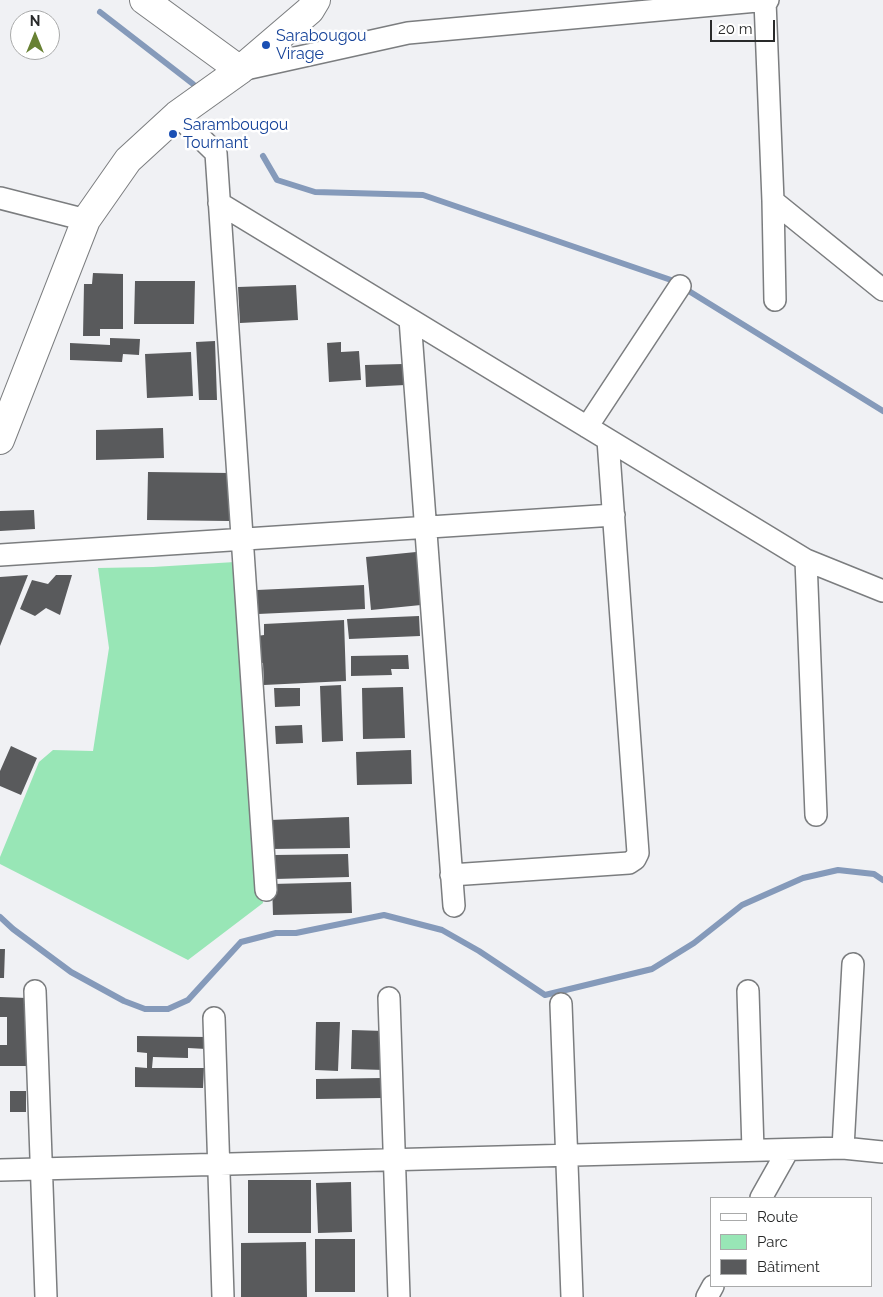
<!DOCTYPE html>
<html>
<head>
<meta charset="utf-8">
<style>
	body { margin:0 }
	#map { position:relative; width:883px; height:1297px; overflow:hidden; background:#f0f1f4; font-family:Raleway,sans-serif }
	canvas { display:block }
	.legend { position:absolute; left:710px; top:1197px; width:162px; height:90px; box-sizing:border-box; background:#fff; border:1px solid #a9aaaa; margin:0; padding:6px 9px; list-style:none; font-size:15px; color:#292a2a }
	.legend li { display:flex; align-items:center; gap:10px; height:25px }
	.legend b { width:25px; border:1px solid #a9aaaa }
	.north { position:absolute; left:10px; top:10px; width:50px; height:50px; box-sizing:border-box; background:#fff; border:1px solid #a9aaaa; border-radius:50%; rotate:0deg; font-size:14px; font-weight:700; line-height:20px; text-align:center; color:#292a2a }
	.north::after { content:''; display:block; margin:auto; width:18px; height:22px; background:#688133; clip-path:polygon(50% 0,100% 100%,50% 72%,0 100%) }
	.scale { position:absolute; left:710px; top:20px; width:65px; height:22px; box-sizing:border-box; border:2px solid #292a2a; border-top:0; padding-left:6px; font-size:15px; line-height:18px; white-space:nowrap; color:#292a2a; -webkit-text-stroke:4px #fff; paint-order:stroke }
</style>
</head>
<body>
<div id="map">
<canvas width="883" height="1297"></canvas>
<ul class="legend">
<li><b style="height:6px;background:#fff"></b>Route</li>
<li><b style="height:14px;background:#98e6b6"></b>Parc</li>
<li><b style="height:14px;background:#595a5c"></b>Bâtiment</li>
</ul>
<div class="north">N</div>
<div class="scale">20 m</div>
</div>
<script>
const g = document.querySelector('canvas').getContext('2d');
g.lineJoin = 'round';
function fill(path, color) { g.fillStyle = color; g.fill(path, 'evenodd'); }
function trace(path, color, width, dash) { g.strokeStyle = color; g.lineWidth = width; g.lineCap = dash ? 'butt' : 'round'; g.setLineDash(dash || []); g.stroke(path); }
function write(font, color, halo, rows, align = 'center') {
  g.font = font + ' Raleway,sans-serif'; g.lineWidth = 5; g.setLineDash([]); g.textBaseline = 'middle'; g.strokeStyle = halo; g.fillStyle = color; for (const [text, x, y, turn = 0] of rows) {
    g.save(); g.translate(x, y); g.rotate((+turn || 0) * Math.PI / 180); g.textAlign = isNaN(turn) ? turn : align; if (halo) g.strokeText(text, 0, 0); g.fillText(text, 0, 0); g.restore();
  }
}
fill(new Path2D(`
	M235,562l28,341 -75,57 -188,-96v-7l39,-95 14,-12 40,1 16,-103 -11,-80 55,-1z`), '#98e6b6');
trace(new Path2D(`
	M100,12l93,72
	M263,156l14,24 38,12 108,3 248,85 212,131
	M0,917l13,12 58,43 53,29 21,8h23l20,-9 53,-58 35,-9h20l88,-18 58,15 37,21 66,44 107,-26 42,-26 48,-38 61,-27 35,-8 36,4 9,6`), '#859aba', 6);
fill(new Path2D(`
	M93,273l30,1v55h-23v7h-17l1,-52h8z
	M135,281h60l-1,43h-60z
	M296,285l2,35 -58,3 -2,-36z
	M110,338l30,1 -1,16 -16,-1 -1,8 -52,-2v-17l40,2z
	M215,341l2,59h-18l-3,-58z
	M341,342v10l18,-1 2,29 -32,2 -2,-39z
	M191,352l2,44 -46,2 -2,-44z
	M403,364l2,21 -39,2 -1,-22z
	M163,428l1,30 -68,2v-30z
	M148,472l82,1 -1,48 -82,-1z
	M34,510l1,19 -35,2v-20z
	M416,552l5,53 -50,5 -5,-53z
	M28,575l-28,71v-69z
	M56,575h16l-12,40 -14,-7 -11,8 -15,-7 12,-29 16,4z
	M364,585l1,24 -107,5 -1,-24z
	M419,616l1,20 -71,3 -2,-20z
	M344,620l2,61 -82,4 -1,-22h-5l-1,-27 7,-1v-11z
	M408,655l1,14h-18l1,6 -41,1v-20z
	M341,685l2,56 -21,1 -2,-56z
	M403,687l2,51 -42,1 -1,-51z
	M274,688h26v18l-25,1z
	M302,725l1,18 -27,1 -1,-18z
	M11,746l26,12 -16,37 -21,-9v-15z
	M411,750l1,34 -55,1 -1,-33z
	M349,817l1,31 -79,1 -1,-29z
	M348,854l1,23 -74,2 -1,-24z
	M351,882l1,31 -79,2 -1,-31z
	M0,949h5l-1,29h-4z
	M0,997l27,1 -1,68h-26v-21h7v-28h-7z
	M316,1022h24l-2,49 -23,-1z
	M352,1030l32,1v39l-33,-1z
	M137,1036l70,1 -1,12 -18,-1v10l-35,-1 -1,11h52l-1,20 -68,-1v-20l12,1v-15l-10,-1z
	M382,1078v20l-66,1v-20z
	M10,1091h16v21h-16z
	M248,1180h63v53h-63z
	M351,1182l1,50 -34,1 -2,-50z
	M315,1239h40v53h-40z
	M306,1242l1,55h-66v-54z`), '#595a5c');
const street = new Path2D(`
	M765,1l8,200 2,99
	M241,70l167,-37 360,-33
	M177,115l39,38 50,737
	M0,198l86,22
	M773,201l110,89
	M219,203l587,357 77,31
	M410,319l44,587
	M587,427l93,-141
	M0,555l614,-40
	M806,560l10,255
	M451,875l178,-12 6,-4 3,-6 -30,-413
	M35,991l11,306
	M748,991l5,159
	M389,998l10,299
	M561,1004l11,293
	M214,1018l9,279
	M843,1148l10,-184
	M0,1170l843,-22 40,4
	M761,1198l27,-48
	M707,1297l6,-11`);
const secondary = new Path2D(`
	M144,0l96,70
	M0,440l86,-220 42,-60 49,-45 63,-45 70,-60 6,-10`);
trace(street, '#7b7d7f', 24);
trace(secondary, '#7b7d7f', 30);
trace(street, '#fff', 21);
trace(secondary, '#fff', 28);
for (const [x, y, r, color] of [
	[266,45,5,"#1a4fb4"],
	[173,134,5,"#1a4fb4"]
]) { const dot = new Path2D(); dot.arc(x, y, r, 0, 2 * Math.PI); g.fillStyle = color; g.fill(dot); trace(dot, '#fff', 2); }
write('16px', '#164399', '#fff', [
	["Sarabougou",276,36],
	["Virage",276,54],
	["Sarambougou",183,125],
	["Tournant",183,143]
], 'left');
</script>
</body>
</html>
